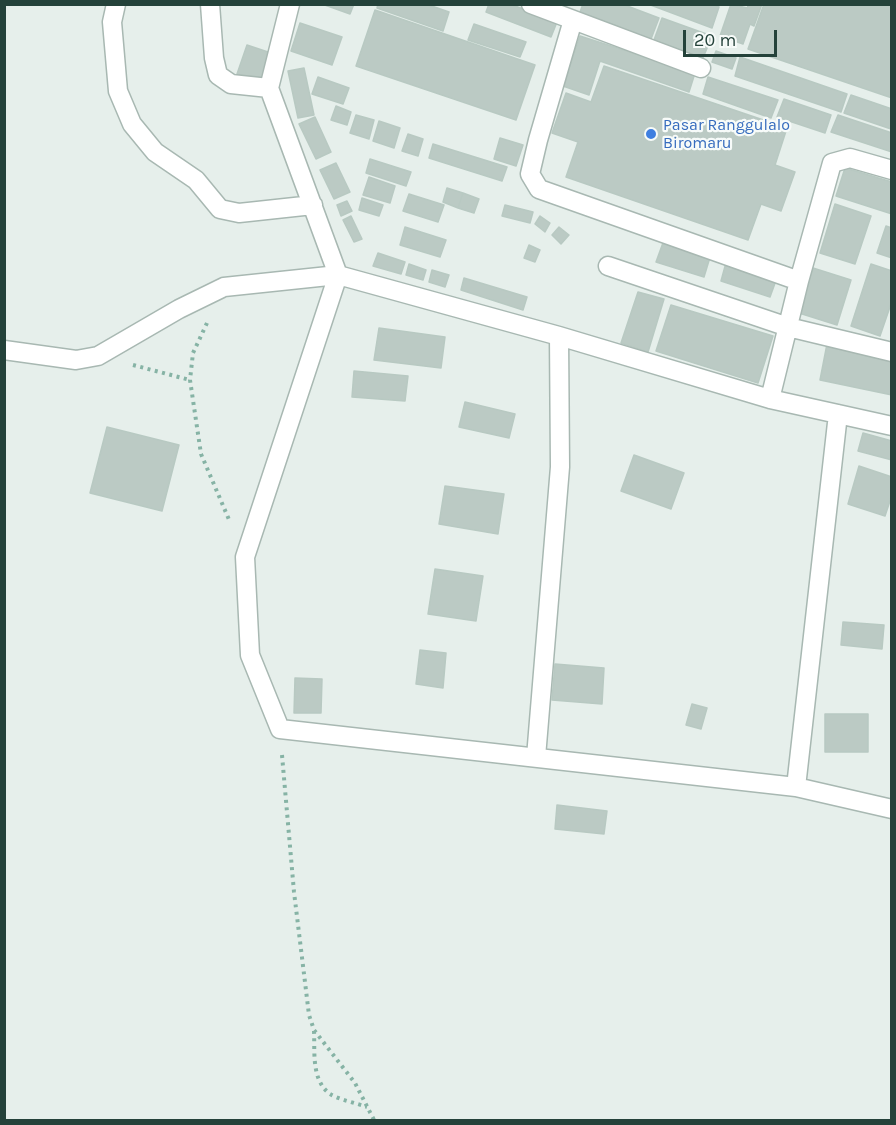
<!DOCTYPE html>
<html>
<head>
<meta charset="utf-8">
<style>
	body { margin:0 }
	#map { position:relative; width:896px; height:1125px; overflow:hidden; background:#e6efeb; font-family:Karla,sans-serif }
	canvas { display:block }
	.frame { position:absolute; inset:0; border:6px solid #24423a; pointer-events:none }
	.scale { position:absolute; left:683px; top:30px; width:94px; height:27px; box-sizing:border-box; border:3px solid #24423a; border-top:0; padding-left:8px; font-size:18px; line-height:21px; white-space:nowrap; color:#24423a; -webkit-text-stroke:4px #f7fbf9; paint-order:stroke }
</style>
</head>
<body>
<div id="map">
<canvas width="896" height="1125"></canvas>
<div class="frame"></div>
<div class="scale">20 m</div>
</div>
<script>
const g = document.querySelector('canvas').getContext('2d');
g.lineJoin = 'round';
function fill(path, color) { g.fillStyle = color; g.fill(path, 'evenodd'); }
function trace(path, color, width, dash) { g.strokeStyle = color; g.lineWidth = width; g.lineCap = dash ? 'butt' : 'round'; g.setLineDash(dash || []); g.stroke(path); }
function write(font, color, halo, rows, align = 'center') {
  g.font = font + ' Karla,sans-serif'; g.lineWidth = 4.5; g.setLineDash([]); g.textBaseline = 'middle'; g.strokeStyle = halo; g.fillStyle = color; for (const [text, x, y, turn = 0] of rows) {
    g.save(); g.translate(x, y); g.rotate((+turn || 0) * Math.PI / 180); g.textAlign = isNaN(turn) ? turn : align; if (halo) g.strokeText(text, 0, 0); g.fillText(text, 0, 0); g.restore();
  }
}
const building = new Path2D(`
	M322,4h32l-4,10z
	M378,4h48l23,8 -6,19 -66,-23z
	M489,4h21l47,18 -6,15 -65,-25z
	M583,4h39l37,14 -8,21 -71,-27z
	M648,4h64l7,3 -7,21z
	M731,4l16,4 2,-4h13l-8,22 -4,-2 -7,20 -23,-8z
	M764,4h128v94l-144,-49z
	M375,10l160,55 -19,55 -160,-54z
	M662,18l50,18 -9,22 -49,-18z
	M300,23l42,14 -10,28 -41,-14z
	M474,24l52,18 -6,15 -52,-17z
	M580,36l115,37 -6,19 -89,-31 -11,34 -26,-9z
	M247,45l30,10 -10,29 -30,-10z
	M716,51l20,7 -4,11 -20,-7z
	M740,57l107,37 -6,18 -106,-36z
	M604,66l183,62 -12,37 20,7 -14,39 -20,-7 -13,36 -182,-63 12,-35 -26,-9 14,-40 25,9z
	M304,68l10,47 -16,3 -10,-47z
	M318,77l31,11 -6,16 -31,-10z
	M708,77l70,23 -7,18 -68,-24z
	M851,95l41,14 -1,20 -47,-16z
	M784,99l47,16 -6,18 -48,-16z
	M336,106l15,6 -4,13 -16,-5z
	M356,115l18,5 -5,19 -19,-6z
	M838,115l54,18v19l-61,-20z
	M315,117l16,35 -15,7 -17,-35z
	M379,121l21,7 -6,20 -21,-7z
	M408,134l15,5 -5,17 -16,-5z
	M500,138l23,7 -7,21 -22,-7z
	M433,144l74,23 -5,14 -73,-23z
	M370,159l41,13 -5,14 -40,-13z
	M336,163l14,29 -16,7 -14,-29z
	M845,168l47,14v32l-56,-18z
	M369,177l26,9 -5,17 -27,-8z
	M447,188l16,5 -5,15 -15,-6z
	M463,193l16,6 -5,14 -16,-5z
	M409,194l35,11 -6,17 -35,-11z
	M362,198l21,7 -4,11 -20,-6z
	M347,201l5,10 -11,5 -4,-11z
	M835,204l36,12 -16,48 -35,-11z
	M505,205l28,7 -3,11 -28,-7z
	M351,216l11,23 -8,3 -11,-22z
	M540,216l10,7 -5,9 -10,-8z
	M886,226l6,2v30l-15,-5z
	M405,227l41,13 -6,17 -40,-12z
	M559,227l10,8 -8,9 -9,-9z
	M664,240l47,14 -7,23 -48,-15z
	M529,245l11,5 -5,12 -11,-4z
	M378,253l27,9 -4,12 -28,-8z
	M727,259l51,16 -8,22 -49,-16z
	M409,264l17,6 -3,10 -17,-5z
	M871,264l21,7v30l-12,35 -29,-10z
	M813,268l38,12 -14,45 -38,-12z
	M432,270l17,5 -4,12 -16,-5z
	M464,278l63,19 -4,13 -62,-20z
	M638,292l26,7 -16,53 -27,-9z
	M671,305l102,31 -15,47 -102,-32z
	M379,328l66,9 -4,31 -67,-8z
	M827,344l65,14v37l-72,-15z
	M354,371l54,5 -3,25 -53,-4z
	M465,402l50,12 -6,24 -50,-11z
	M107,427l72,18 -17,66 -72,-18z
	M863,433l29,8v19l-34,-9z
	M634,455l50,18 -13,36 -50,-18z
	M859,466l33,11v18l-7,21 -37,-12z
	M445,486l59,8 -6,40 -59,-10z
	M435,569l48,7 -7,45 -48,-7z
	M843,622l41,3 -2,24 -41,-4z
	M420,650l26,3 -3,35 -27,-4z
	M555,664l49,4 -2,36 -50,-4z
	M295,678l27,1 -1,34h-27z
	M692,704l15,4 -6,21 -15,-4z
	M825,714h43v38h-43z
	M557,805l50,6 -3,23 -49,-5z`);
fill(building, '#bbcac4');
trace(building, '#b8c9c2', 1.5);
const minor = new Path2D(`
	M116,4l-4,18 6,69 14,33 23,28 41,28 24,29 19,4 74,-8
	M210,4l4,54 4,17 13,9 38,4 69,187 221,61 211,63 122,27
	M531,4l170,64
	M573,20l-35,120 -8,34 9,15 260,92
	M269,88l21,-84
	M608,266l180,61 104,25
	M4,350l72,10 22,-4 81,-47 45,-22 114,-12 -93,282 5,98 30,74 516,58 96,22
	M770,399l29,-118 33,-118 18,-5 42,12
	M536,757l24,-290 -1,-131
	M796,787l42,-373`);
trace(minor, '#a8b8b2', 21);
trace(new Path2D(`
	M207,323l-14,30 -3,27 11,74 29,68
	M133,365l57,15
	M282,755l12,137 15,123 5,15 41,53 19,37
	M314,1031c1,21 -3,49 16,63 10,6 26,9 37,13`), '#86b3a5', 4, [3, 4.5]);
trace(minor, '#fff', 18);
for (const [x, y, r, color] of [
	[651,134,6,"#3f7fe0"]
]) { const dot = new Path2D(); dot.arc(x, y, r, 0, 2 * Math.PI); g.fillStyle = color; g.fill(dot); trace(dot, '#f7fbf9', 2); }
write('16px', '#366cbe', '#f7fbf9', [
	["Pasar Ranggulalo",663,125],
	["Biromaru",663,143]
], 'left');
</script>
</body>
</html>
